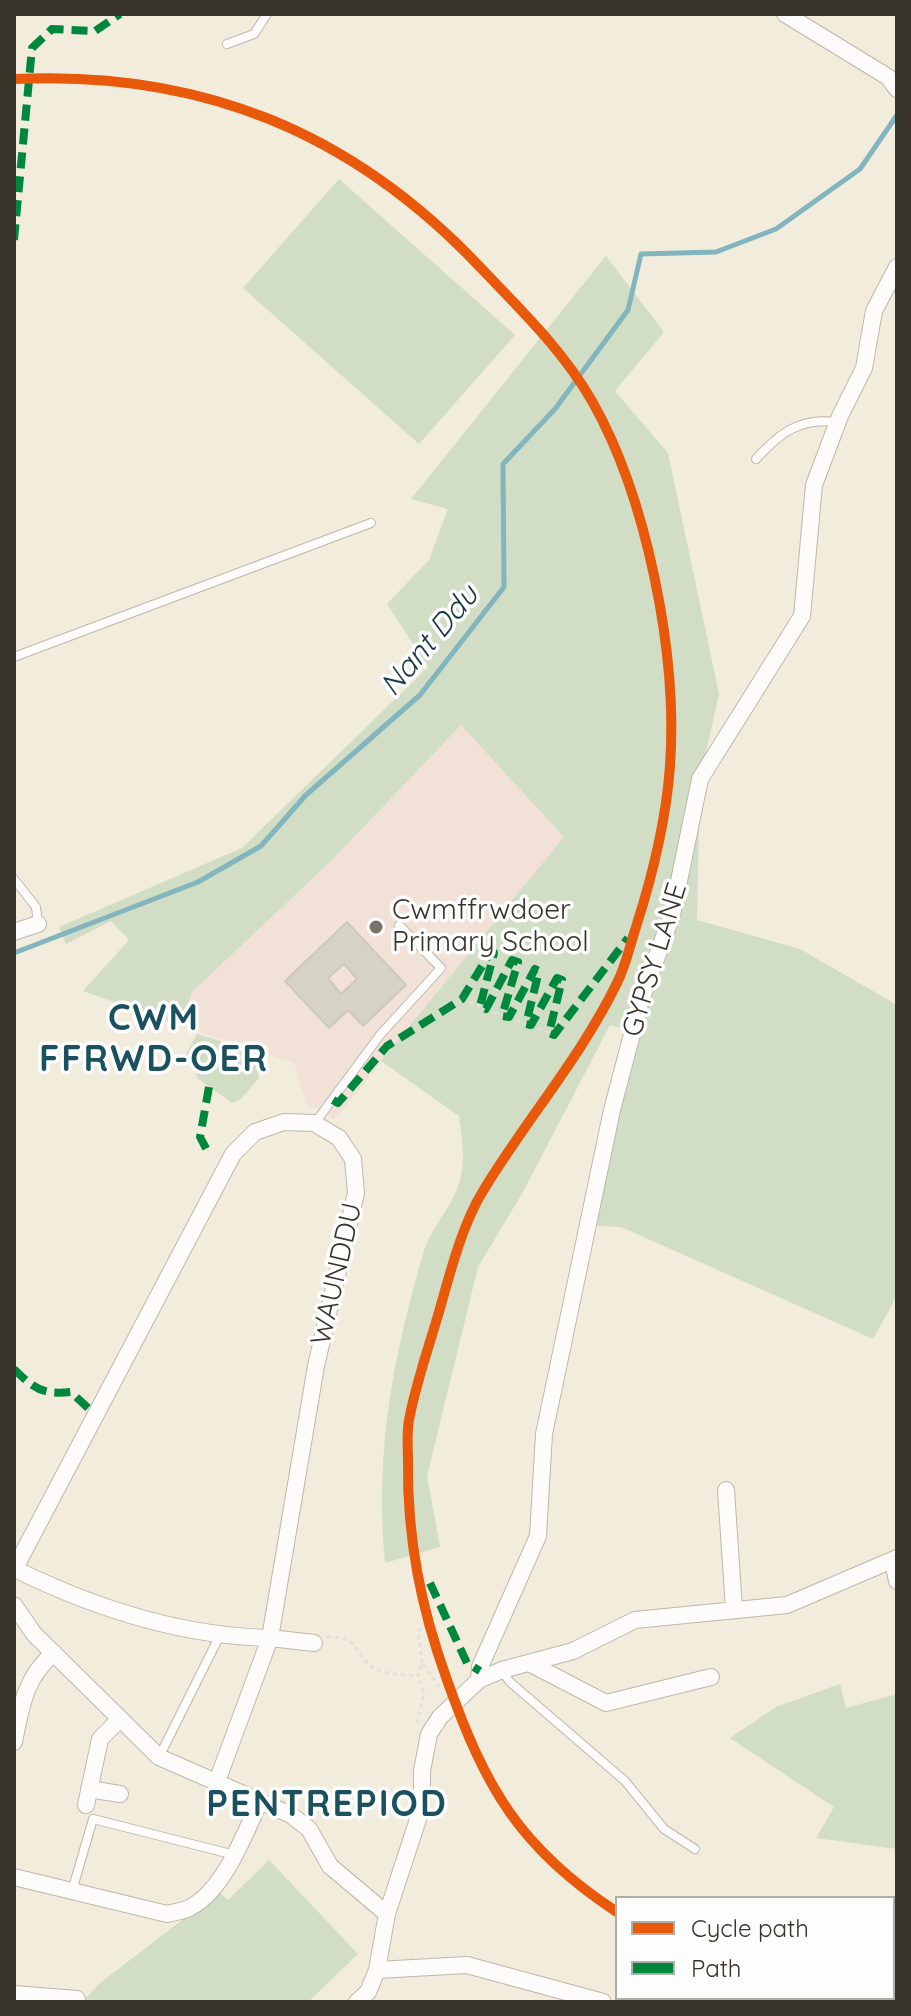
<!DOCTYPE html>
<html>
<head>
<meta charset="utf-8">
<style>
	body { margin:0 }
	#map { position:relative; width:911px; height:2016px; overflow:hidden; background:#f1ecdc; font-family:Quicksand,sans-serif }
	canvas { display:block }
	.frame { position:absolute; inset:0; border:16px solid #383429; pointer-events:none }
	.legend { position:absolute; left:615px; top:1896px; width:280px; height:104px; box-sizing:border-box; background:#fdfdfd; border:2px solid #aeada8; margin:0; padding:10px 14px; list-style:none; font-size:24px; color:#383429 }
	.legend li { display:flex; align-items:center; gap:16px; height:40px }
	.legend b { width:40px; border:2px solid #aeada8 }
</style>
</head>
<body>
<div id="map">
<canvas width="911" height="2016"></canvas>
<div class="frame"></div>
<ul class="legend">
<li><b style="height:10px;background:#e8590c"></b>Cycle path</li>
<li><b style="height:10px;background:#00873e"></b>Path</li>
</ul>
</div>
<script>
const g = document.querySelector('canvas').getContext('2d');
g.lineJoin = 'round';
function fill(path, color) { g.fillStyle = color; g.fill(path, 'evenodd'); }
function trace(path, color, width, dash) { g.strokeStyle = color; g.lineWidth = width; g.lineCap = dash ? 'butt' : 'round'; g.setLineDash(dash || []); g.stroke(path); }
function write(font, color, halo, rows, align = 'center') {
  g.font = font + ' Quicksand,sans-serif'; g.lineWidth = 7; g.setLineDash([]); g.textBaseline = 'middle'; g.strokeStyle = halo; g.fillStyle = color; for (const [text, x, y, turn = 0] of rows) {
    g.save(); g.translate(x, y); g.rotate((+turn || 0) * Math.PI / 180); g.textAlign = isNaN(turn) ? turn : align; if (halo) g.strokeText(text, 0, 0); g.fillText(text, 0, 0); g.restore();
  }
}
fill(new Path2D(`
	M461,725l104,112 -231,283 -19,-13h-7l-14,-44 -113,-37 11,-34 139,-131z`), '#f1e1d6');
fill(new Path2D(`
	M339,179l176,156 -96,109 -176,-156z
	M606,256l58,76 -49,59 53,62 51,241 -19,85 -3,141 103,29 97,56v291l-24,43 -252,-112 -33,-2 44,-194 -22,-6 -86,165 -46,77 -51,209 13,71 -55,16c-10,-111 7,-202 38,-309 6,-23 25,-42 34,-65 10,-23 5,-49 2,-73l-78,-55 183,-224 -103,-112 -130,136 -139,131 -11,34 -98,-35 46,-51 -18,-19 -45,23 -7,-17 183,-79 186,-181 -41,-63 42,-44 19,-51 -37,-10z
	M197,1034c26,8 59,14 62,44l-19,22 -8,3 -35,-25 -1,-7 -12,-13z
	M840,1684l6,24 51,-14v155l-81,-11 18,-31 -104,-69 46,-31z
	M269,1860l89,94 -50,48h-226l18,-19 119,-91 9,8z
	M893,1915l4,2v85h-211l-1,-4h208z`), '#d1ddc4');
trace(new Path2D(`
	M14,953l184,-71 63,-36 45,-51 114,-100 84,-108 -1,-123 52,-55 73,-99 13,-56 75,-2 60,-23 84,-60 37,-54`), '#83b5be', 5);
const building = new Path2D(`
	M347,922l59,63 -43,41 -15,-16 -19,18 -44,-47zM344,964l13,15 -16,15 -13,-16z`);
fill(building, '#d7d2c6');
trace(building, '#cec9bd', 2);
const lane = new Path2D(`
	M227,44l27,-10 13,-20
	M756,459c24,-26 44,-42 81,-37
	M14,657l357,-134
	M14,879l22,28 2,17
	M315,1123l65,-88 61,-67 -42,-43
	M502,1671l8,11 115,99 39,48 31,20
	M159,1757l60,-120
	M72,1891l21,-72 142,36`);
const street = new Path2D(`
	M785,14l103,63 9,12
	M14,932l24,-8
	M726,1490l8,119
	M893,1561l4,20
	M14,1570l219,-416 22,-22 29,-10 30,1 25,15 14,21 3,34 -40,173 -46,272c-88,-2 -176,-30 -255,-69
	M14,1605l20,29 125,123 132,58 18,14 21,37 57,48
	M529,1663l77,40 105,-26
	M479,1680l1,-13 58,-131 6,-102 68,-324 29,-110 31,-85 28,-136 102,-163 12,-131 26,-69 24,-48 10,-57 23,-44
	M14,1742c7,-35 11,-65 40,-89
	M216,1784l54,-146 44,5
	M89,1789l31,5
	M86,1805l14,-66 19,-19
	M14,1877l153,37c7,-2 18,-3 24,-7 33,-17 54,-74 69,-106
	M377,1970l90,-5 136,37
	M14,1994l63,5
	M357,2002l11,-10 9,-22 10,-56 35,-107v-36l7,-37 11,-17 39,-37 23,-10 71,-19 62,-31 152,-15 110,-47`);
trace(lane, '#bdb8ac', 10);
trace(street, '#bdb8ac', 18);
trace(new Path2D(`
	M462,999l18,7
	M486,1009l16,7
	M509,1017l17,7
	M531,1025l18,8
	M327,1637c31,0 23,8 40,26 11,12 34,11 49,13
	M422,1663l-4,-31 8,-12
	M417,1723l7,-31 -6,-16 4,-13 17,23 8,3
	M799,1998l1,2
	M755,2002l3,-4`), '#e2e0db', 3, [4, 4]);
trace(lane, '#fdfcfa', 8);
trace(street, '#fdfcfa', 16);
trace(new Path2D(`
	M14,240l18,-192 20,-19 43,2 25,-17
	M209,1087l-9,50 9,17
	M333,1100l5,3 49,-57 75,-47 28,-46h4l-14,53 6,3 26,-49 6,2 -16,54 7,1 26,-48 4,2 -13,53 5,1 26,-47 5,2 -13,53 5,2 74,-97
	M14,1369c20,20 29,26 57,23l17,16
	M430,1583l37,80 13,8`), '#00873e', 8, [16, 8]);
trace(new Path2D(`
	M14,79c185,-9 337,52 465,187 41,43 83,83 113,135 55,97 86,254 78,365 -4,56 -17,108 -34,161 -6,18 -10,38 -19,56 -36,74 -91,137 -134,208 -21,34 -33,82 -44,121 -10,34 -22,68 -29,103 -4,15 -2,31 -2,46 -1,78 13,147 39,219 38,107 72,168 170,232`), '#e8590c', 10);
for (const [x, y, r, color] of [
	[376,927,8,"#797468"]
]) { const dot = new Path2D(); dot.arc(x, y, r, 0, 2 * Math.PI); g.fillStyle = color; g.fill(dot); trace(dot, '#fdfdfd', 3); }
write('28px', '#383429', '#fdfdfd', [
	["Cwmffrwdoer",392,911],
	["Primary School",392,943]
], 'left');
write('28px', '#383429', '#fdfdfd', [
	["GYPSY LANE",655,960,-73],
	["WAUNDDU",337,1274,-77]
]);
write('italic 30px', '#153842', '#fdfdfd', [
	["Nant Ddu",430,641,-50]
]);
g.letterSpacing = '2px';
write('bold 36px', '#1b515f', '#fdfdfd', [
	["CWM",154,1019],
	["FFRWD-OER",154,1060],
	["PENTREPIOD",327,1805]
]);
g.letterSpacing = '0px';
</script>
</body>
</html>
